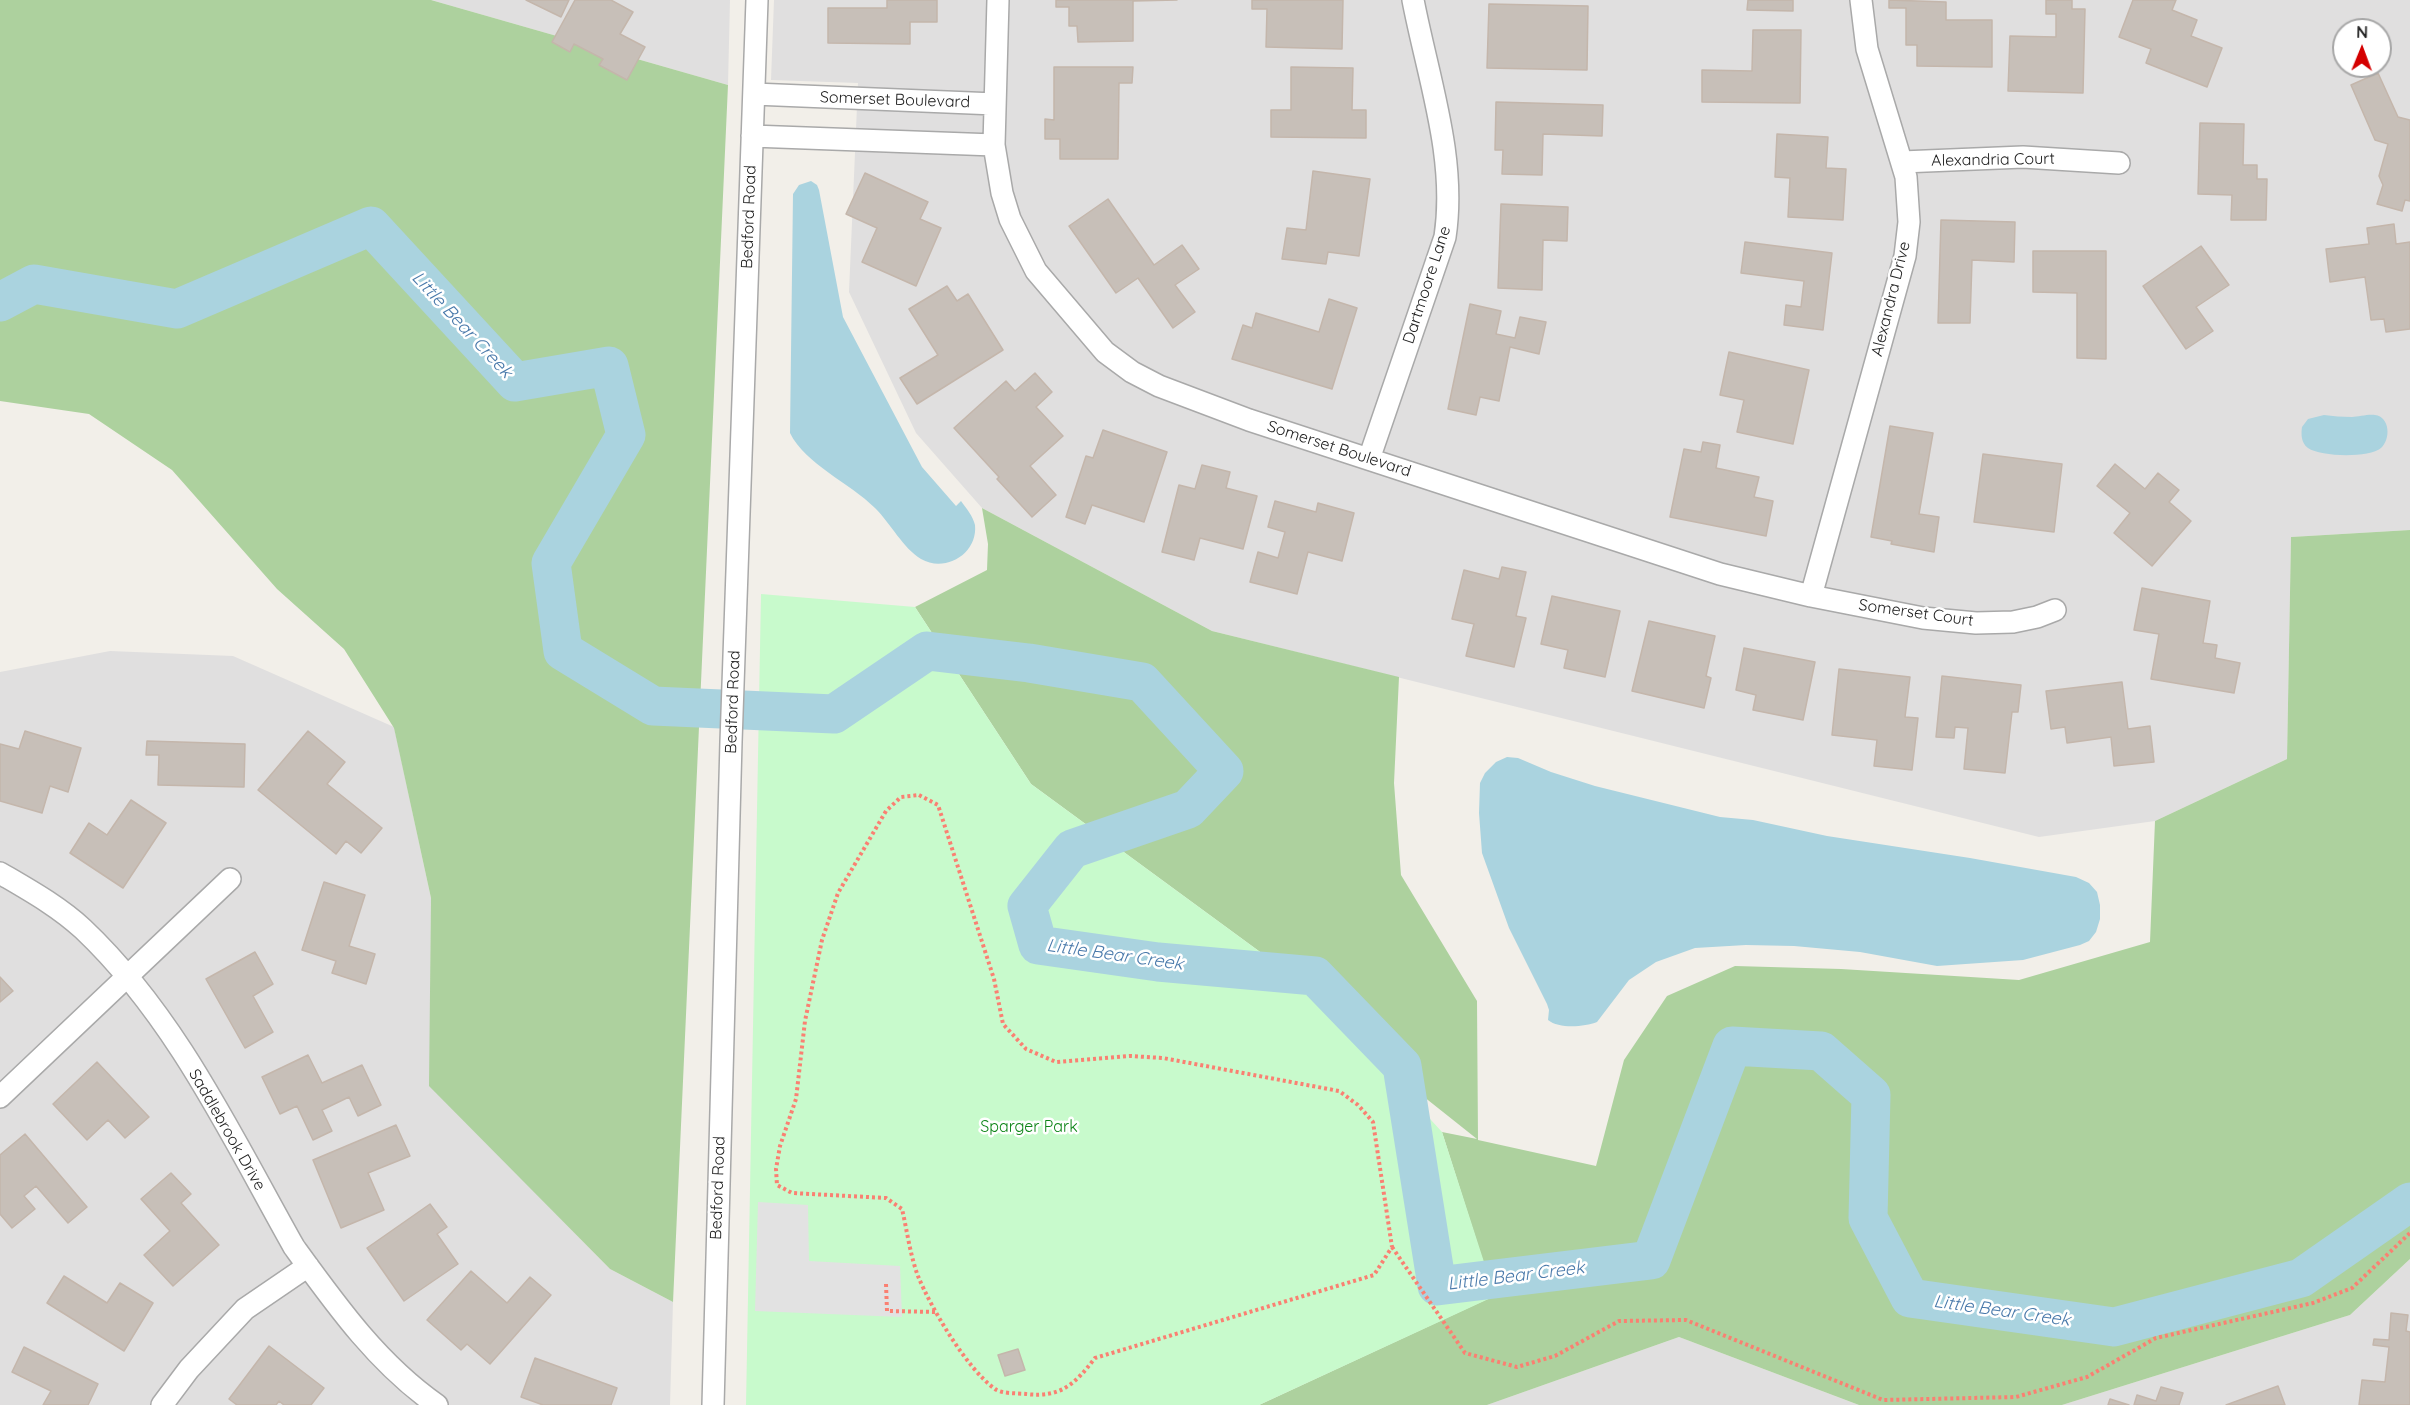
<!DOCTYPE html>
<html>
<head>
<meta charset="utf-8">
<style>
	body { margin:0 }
	#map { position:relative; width:2410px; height:1405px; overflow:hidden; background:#f2efe9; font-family:Quicksand,sans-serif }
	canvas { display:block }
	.north { position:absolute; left:2332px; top:18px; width:60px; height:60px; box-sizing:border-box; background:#fff; border:2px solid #a7a7a7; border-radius:50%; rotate:1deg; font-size:16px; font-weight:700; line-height:24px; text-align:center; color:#222 }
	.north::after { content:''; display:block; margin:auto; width:21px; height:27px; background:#d40000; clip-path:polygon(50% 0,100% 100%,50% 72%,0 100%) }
</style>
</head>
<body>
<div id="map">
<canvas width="2410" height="1405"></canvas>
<div class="north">N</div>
</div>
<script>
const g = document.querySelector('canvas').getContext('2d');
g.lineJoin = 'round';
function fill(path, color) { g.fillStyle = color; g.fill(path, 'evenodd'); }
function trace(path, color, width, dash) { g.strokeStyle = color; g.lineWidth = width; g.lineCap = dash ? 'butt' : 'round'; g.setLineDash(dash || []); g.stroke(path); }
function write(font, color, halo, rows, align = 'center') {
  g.font = font + ' Quicksand,sans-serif'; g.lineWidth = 5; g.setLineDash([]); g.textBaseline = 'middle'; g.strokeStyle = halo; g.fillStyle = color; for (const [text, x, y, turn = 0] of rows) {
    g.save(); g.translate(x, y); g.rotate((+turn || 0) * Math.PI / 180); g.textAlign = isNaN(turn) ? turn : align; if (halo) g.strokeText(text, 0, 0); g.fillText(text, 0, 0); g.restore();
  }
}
fill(new Path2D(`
	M431,0h299l-2,85z
	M774,0h1636v530l-119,7 -4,222 -132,62 -116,16 -827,-206 -230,-123 -66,-75 -67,-141 9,-209 -87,-3zM2344,30h36v36h-36z
	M110,651l123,5 161,71 37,171 -1,188 180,183 63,33 -3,103h-670v-733z
	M2410,1259v146h-348l288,-90z
	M1679,1337l180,68h-372z`), '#e0dfdf');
fill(new Path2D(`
	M0,0h431l297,85 -55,1217 -63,-33 -181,-183 2,-188 -37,-170 -50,-79 -67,-60 -105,-119 -83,-56 -89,-13z
	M982,508l230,123 187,46 -5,106 7,92 76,126 1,139 118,26 28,-106 43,-64 68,-30 106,3 178,11 131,-38 5,-121 132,-62 4,-222 119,-7v729l-60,56 -288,90h-203l-180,-68 -192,68h-228l235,-109 -52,-164 35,7 -107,-85 -58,-64 -281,-206 -116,-177 72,-37 1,-26z`), '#add19e');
fill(new Path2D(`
	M761,594l154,13 116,177 281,206 130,142 53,164 -236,109h-513z`), '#c8facc');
fill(new Path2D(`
	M758,1202l50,3 1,56 91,5 2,51 -147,-6z`), '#e2e2e2');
fill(new Path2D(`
	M811,181l6,4 2,5 24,127 79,150 34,39 5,-5c5,7 12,15 14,24 3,29 -30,48 -54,34 -18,-11 -30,-35 -46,-51 -25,-25 -70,-44 -85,-75l3,-239 6,-9z
	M2324,415c9,1 18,2 28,2 6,0 16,-3 23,-2 15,2 16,24 6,33 -12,10 -60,9 -73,0 -7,-5 -7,-14 -6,-21l6,-8z
	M1507,757l11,1 33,14 44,14 125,31 33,3 74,16 143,22 106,19 13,6 8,9 3,13v14l-4,13 -7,9 -9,4 -57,15 -86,6 -77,-14 -66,-6 -48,-1 -51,3 -39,14 -27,18 -32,42c-13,5 -38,7 -49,-2l1,-10 -2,-6 -38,-76 -27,-75 -3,-40 1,-30 5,-10 11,-11z`), '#aad3df');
trace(new Path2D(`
	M0,302l34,-18 143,25 194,-83 144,156 94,-16 17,69 -75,128 12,88 90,55 181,8 93,-63 102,12 113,19 82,89 -36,38 -116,40 -45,57 11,39 120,17 157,14 87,90 35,220 214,-26 81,-214 89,5 50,44 -3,123 42,80 204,29 187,-49 109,-76`), '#aad3df', 39);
const building = new Path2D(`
	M526,0h43l-8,17z
	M575,0h36l22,12 -13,22 25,13 -18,33 -28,-15 4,-6 -29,-15 -4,8 -18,-10z
	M887,0h50v22h-27v22l-82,-1v-35h59z
	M1056,0h121l-44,1v40l-55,1 -1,-16h-8v-19h-13z
	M1252,0h91l-1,49 -76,-2 1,-38h-15z
	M1748,0h45v11l-46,-1z
	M1889,0l57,2v18h46v47l-75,-1v-21h-11v-37h-17z
	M2046,0h26v9h13l-2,84 -75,-2 2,-55 46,1v-23h-10z
	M2133,0h43l-4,10 25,10 -6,16 31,12 -15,39 -61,-24 5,-14 -32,-12z
	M1489,4l99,2 -1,64 -100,-2z
	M1753,30h48l-1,73 -98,-1v-32l50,1z
	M1054,67h79l-1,16h-13l-1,76h-58v-20h-15v-20l9,1z
	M1291,67l62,1 -1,42h14v28l-95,-1v-27h20z
	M2378,73l20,44 12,3v81l-5,-1 -3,11 -25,-7 6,-19 -4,-9 9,-32 -13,-4 -24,-55z
	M1496,102l107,3 -1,31 -59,-2 -1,41 -40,-1 1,-24h-8z
	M2200,123l44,1 -1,41h14v14h10l-1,41h-35l1,-25 -34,-1z
	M1777,134l51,3 -2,31 20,1 -3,51 -55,-3 2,-39 -15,-1z
	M1313,171l57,8 -11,77 -31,-4 -2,12 -44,-5 5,-31 19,2z
	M865,173l63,29 -8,17 21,9 -25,58 -54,-24 15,-34 -31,-14z
	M1108,199l46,66 28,-20 17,24 -24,16 20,27 -22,16 -35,-50 -22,15 -47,-67z
	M1501,204l67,3 -1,34 -24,-1 -1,50 -44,-2z
	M1941,220l74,2 -1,40 -42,-2 -2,63h-32z
	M2394,224l2,20 14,-2v87l-24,3 -2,-13 -13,1 -6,-43 -35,5 -4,-33 43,-5 -2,-16z
	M1745,242l87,11 -9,77 -39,-5 2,-20 15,2 3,-26 -63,-8z
	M2201,246l28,39 -33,22 17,24 -27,18 -43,-63z
	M2033,251h73v108l-29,-1v-65l-44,-1z
	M947,286l10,15 11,-7 35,56 -86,54 -17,-26 38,-23 -29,-46z
	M1329,299l28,9 -25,81 -100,-30 11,-34 9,3 4,-15 63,19z
	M1470,304l31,7 -5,23 19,4 5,-21 26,5 -7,32 -29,-7 -11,54 -19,-4 -4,18 -28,-6z
	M1729,352l80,18 -16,74 -56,-12 7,-32 -24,-5z
	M1035,373l17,19 -16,15 27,29 -33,30 26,29 -24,22 -35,-38 2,-2 -45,-49 52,-47 9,10z
	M1890,426l43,7 -14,81 20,3 -5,35 -43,-8 1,-3 -21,-4z
	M1103,430l64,22 -23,70 -52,-17 -7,19 -19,-7 20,-61 7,2z
	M1703,442l17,3 -4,23 43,9 -5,20 19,4 -7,35 -96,-19 14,-68 17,3z
	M1983,454l79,10 -8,68 -80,-10z
	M2115,464l30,25 13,-16 21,17 -10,12 22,19 -39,45 -38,-33 16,-20 -33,-27z
	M1202,465l28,7 -4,16 31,8 -14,53 -43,-11 -6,22 -32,-8 17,-67 16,4z
	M1275,501l41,11 2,-9 36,10 -12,48 -34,-9 -11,42 -47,-12 8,-30 20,6 7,-26 -17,-5z
	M1502,567l24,5 -10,44 10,2 -12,49 -48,-11 8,-32 -22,-5 12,-49 35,9z
	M2142,588l68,13 -7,42 14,2 -2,13 25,5 -6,30 -83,-14 8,-45 -25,-4z
	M1552,596l68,15 -15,66 -41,-9 4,-18 -27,-6z
	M1649,621l66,15 -9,40 5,2 -7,30 -72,-17z
	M1744,648l71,14 -12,58 -50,-10 3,-15 -20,-5z
	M1839,669l71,8 -5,40 13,1 -6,52 -38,-4 3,-26 -45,-5z
	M1942,676l79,9 -3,27h-6l-7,61 -41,-4 4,-41 -13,-1 -1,11 -18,-1z
	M2122,682l6,47 22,-3 4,36 -40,4 -3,-29 -44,6 -2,-16 -14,2 -5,-38z
	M25,731l56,17 -13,44 -18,-6 -8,27 -42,-12v-57l19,5z
	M308,731l37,31 -18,22 55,44 -21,25 -15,-12 -10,13 -78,-64z
	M147,741l98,3 -1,43 -86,-2 1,-30h-13z
	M131,800l35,23 -43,65 -53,-35 19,-30 18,12z
	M324,882l41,13 -16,51 26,8 -9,30 -34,-11 4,-12 -34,-11z
	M255,952l18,32 -20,12 20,36 -28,16 -39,-69z
	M0,977l13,14 -13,11z
	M308,1055l14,28 40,-18 19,40 -23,11 -9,-19 -27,13 10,21 -19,9 -16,-34 -17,8 -18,-37z
	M97,1062l52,55 -24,21 -17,-18 -21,20 -34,-36z
	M396,1125l14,31 -42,17 16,37 -43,18 -28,-68z
	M25,1134l62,73 -19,16 -32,-37 -12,10 11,13 -23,19 -12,-14v-59z
	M171,1173l20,21 -10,9 38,42 -46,41 -29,-31 26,-24 -29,-32z
	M430,1204l17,23 -10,7 21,30 -54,37 -37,-53z
	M471,1271l36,32 23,-26 21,18 -61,69 -23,-20 -6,6 -34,-30z
	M64,1276l43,27 13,-20 33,20 -29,48 -77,-48z
	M2391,1313l17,2 -2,16 4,1v73h-51l3,-25 23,2 4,-35 -16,-2 1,-6 15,1z
	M269,1346l55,42 -13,17h-27l-5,-4 -3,4h-39l-8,-6z
	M24,1347l74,37 -10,21h-45l8,-14 -39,-19z
	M1018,1349l7,21 -20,6 -7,-21z
	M535,1358l82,30 -6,17h-68l-22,-8z
	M2278,1386l7,19h-59z
	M2161,1387l22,6 -4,12h-45l3,-10 19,6z
	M2110,1399l19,6h-21z`);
fill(building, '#c7bfb8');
trace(building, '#c4b6ab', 1.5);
const minor = new Path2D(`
	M998,0l-4,145 8,48 8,26 26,52 69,81 27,20 27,14 90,34 471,154 91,22 112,22 53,5 37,-1 24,-5 18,-7
	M754,94l241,10
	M752,136l242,9
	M1902,162l121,-5 96,6
	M1369,459l76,-222c12,-79 -17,-159 -32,-237
	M1811,596l94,-340 4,-34 -3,-45 -39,-128 -6,-49
	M0,873c29,17 58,33 83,56 93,88 149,208 211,318 42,58 84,117 143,158
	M0,1097l230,-218
	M162,1405l27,-36 56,-60 63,-43
	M713,1405l18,-663 26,-742`);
trace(minor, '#a9a9a9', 24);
trace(new Path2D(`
	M919,795l19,10 56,174 9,45 23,25 30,13 74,-6 33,2 176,33 19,14 15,17 19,125 -18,28 -279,83c-20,26 -34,40 -69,36 -9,-1 -24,0 -31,-5 -28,-20 -64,-81 -77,-113 -8,-21 -11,-46 -16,-67l-16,-11 -94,-5 -15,-8 -1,-16 4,-23 16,-47 9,-78 17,-81 16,-47 48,-82 15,-14z
	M1392,1247l73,106 52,14 38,-11 64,-35 67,-1 197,80 133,-3 71,-20 69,-39 157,-35 39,-15 58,-55
	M886,1284l1,27 50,1`), '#fa8072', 4, [3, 3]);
trace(minor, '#fff', 21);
write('16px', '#222', '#fff', [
	["Somerset Boulevard",895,100,2],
	["Alexandria Court",1993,160,-1],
	["Bedford Road",749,217,-88],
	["Dartmoore Lane",1427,285,-72],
	["Alexandra Drive",1891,299,-76],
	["Somerset Boulevard",1339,449,18],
	["Somerset Court",1916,613,8],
	["Bedford Road",733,702,-88],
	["Saddlebrook Drive",227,1130,60],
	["Bedford Road",718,1188,-88]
]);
write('16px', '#0c8416', '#fff', [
	["Sparger Park",1029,1127]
]);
write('italic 18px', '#4a7aab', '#fff', [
	["Little Bear Creek",462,325,47],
	["Little Bear Creek",1115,955,8],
	["Little Bear Creek",1516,1276,-7],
	["Little Bear Creek",2002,1311,8]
]);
</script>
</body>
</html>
